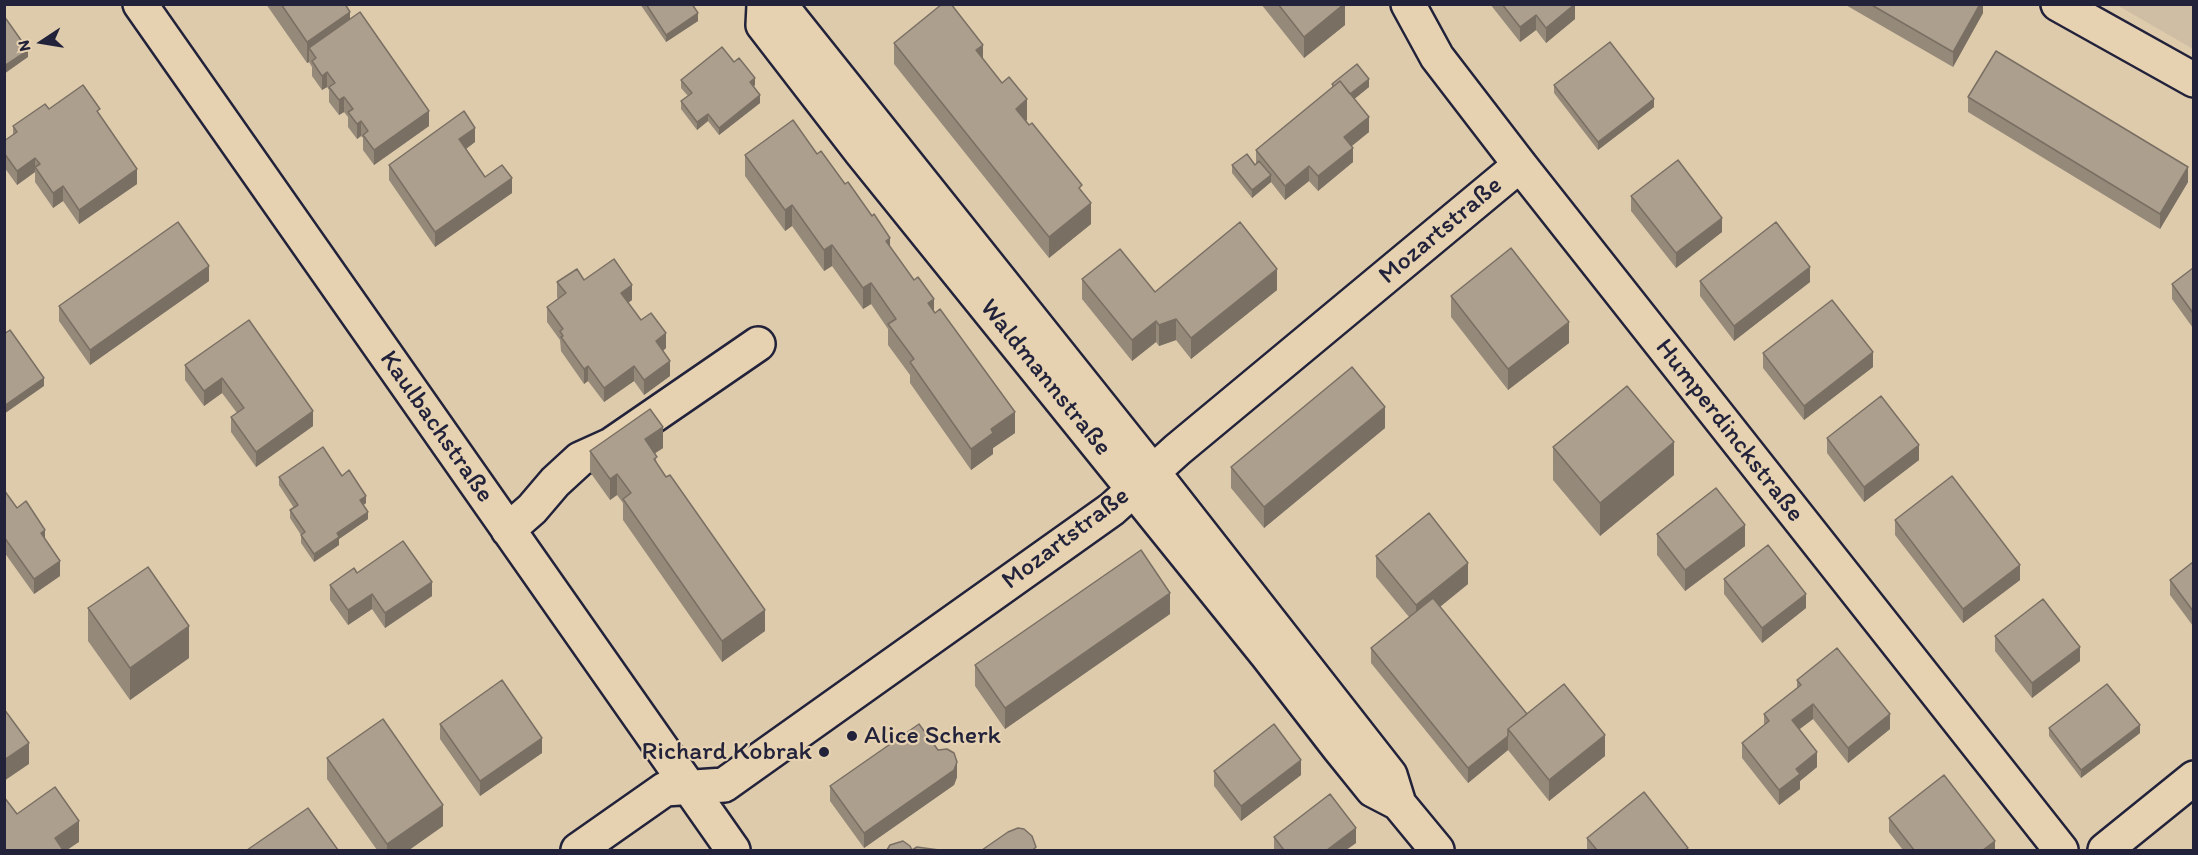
<!DOCTYPE html>
<html>
<head>
<meta charset="utf-8">
<style>
	body { margin:0 }
	#map { position:relative; width:2198px; height:855px; overflow:hidden; background:#decbac; font-family:Itim,sans-serif }
	canvas { display:block }
	.frame { position:absolute; inset:0; border:6px solid #22223b; pointer-events:none }
	.north { position:absolute; left:12px; top:12px; width:60px; height:60px; -webkit-text-stroke:4px #e6d2b1; paint-order:stroke; rotate:258deg; font-size:16px; font-weight:700; line-height:24px; text-align:center; color:#22223b }
	.north::after { content:''; display:block; margin:auto; width:21px; height:27px; background:#22223b; clip-path:polygon(50% 0,100% 100%,50% 72%,0 100%) }
</style>
</head>
<body>
<div id="map">
<canvas width="2198" height="855"></canvas>
<div class="frame"></div>
<div class="north">N</div>
</div>
<script>
const g = document.querySelector('canvas').getContext('2d');
g.lineJoin = 'round';
function fill(path, color) { g.fillStyle = color; g.fill(path, 'evenodd'); }
function trace(path, color, width, dash) { g.strokeStyle = color; g.lineWidth = width; g.lineCap = dash ? 'butt' : 'round'; g.setLineDash(dash || []); g.stroke(path); }
function write(font, color, halo, rows, align = 'center') {
  g.font = font + ' Itim,sans-serif'; g.lineWidth = 4.5; g.setLineDash([]); g.textBaseline = 'middle'; g.strokeStyle = halo; g.fillStyle = color; for (const [text, x, y, turn = 0] of rows) {
    g.save(); g.translate(x, y); g.rotate((+turn || 0) * Math.PI / 180); g.textAlign = isNaN(turn) ? turn : align; if (halo) g.strokeText(text, 0, 0); g.fillText(text, 0, 0); g.restore();
  }
}
fill(new Path2D(`
	M2117,5h76v44z`), '#cfbea3');
const minor = new Path2D(`
	M140,4l593,846
	M764,4l21,7 368,461 237,303 9,29 38,46
	M1408,4l29,53 83,108 541,685
	M2058,4l136,76
	M764,5l-1,20 98,127 406,503 72,93 34,42 25,13
	M508,530l24,-21 23,-27 25,-23 31,-14 147,-101
	M578,850l87,-61 59,-4 388,-276 65,-59 343,-285
	M2105,850l89,-72`);
trace(minor, '#22223b', 38);
trace(minor, '#e6d2b1', 33);
fill(new Path2D(`
	M266,4h79l5,15 79,107 -55,39 -11,-15v-12l-2,-2 -4,3 -9,-12v-10l-4,-5 -5,3 -10,-13v-12l-2,-3 -5,3 -10,-14v-9l-3,-5 -2,1z
	M640,4h52l6,17 -32,21z
	M1261,4h84v21l-41,33z
	M1490,4h85v15l-29,24 -10,-13 -16,12z
	M1844,4h139v9l-30,54z
	M894,43l89,16 44,61 -1,1 56,71 9,32 -42,34 -155,-194z
	M734,62l21,23 -1,1 6,17 -41,32 -11,-14 -11,9 -16,-21v-8l7,-5 -7,-8v-8z
	M1332,84l37,3 -15,12 15,33 -17,14 1,16 -35,29 -9,-10 -24,19 -14,-18 -19,16 -20,-25v-8h23l1,-1v-14l76,-62z
	M1554,85l100,22 -56,43 -44,-57z
	M1968,97l220,85 -28,47 -192,-117z
	M49,109l51,8 37,67 -58,40 -16,-23 -10,7 -18,-26v-10l-18,13 -13,-18v-26l9,-6v-9z
	M475,142l-9,7 19,28 27,16 -77,54 -46,-67v-15z
	M817,154l73,93 125,186 -22,15v6l-22,16 -61,-87v-8l-22,-30v-16l-17,-25 -8,5 -31,-43 -8,5 -32,-45 -7,5 -40,-55v-21z
	M1631,196l91,36 -46,36 -45,-57z
	M2193,268v60l-21,-29v-15z
	M1082,279l73,13 122,-2 -86,69 -15,-19 -17,6 -3,-4 -24,19 -50,-62z
	M584,280l48,20 -4,3 13,17 25,28 -3,3 7,25 -26,19 -10,-14 -30,21 -16,-21 -4,3 -23,-33 -1,-11 -13,-18v-15l11,-8 -1,-2v-15z
	M209,281l-119,84 -31,-44v-15z
	M1700,281l110,1 -76,59 -34,-45z
	M1451,296l118,47 -61,47 -57,-73z
	M249,320l64,106 -57,41 -25,-35v-15l6,-4 -15,-20 -18,13 -19,-26v-15z
	M1763,353l110,14 -69,53 -41,-52z
	M1385,428l-121,100 -33,-40v-21z
	M1827,438l92,22 -55,42 -37,-49z
	M1553,447l121,28 -74,61 -47,-56z
	M663,448l-8,5 2,12 108,166 -43,31 -99,-142v-17l-6,-8 -7,5 -20,-28v-21z
	M342,476l24,27 -3,2 5,14 -29,20v6l-25,17 -13,-19v-8l-11,-17v-8l4,-2 -15,-23v-8z
	M4,490l13,18 28,31 15,37 -26,18 -30,-42z
	M1895,520l125,60 -57,43 -68,-88z
	M1657,534l88,12 -60,45 -28,-36z
	M1376,556l92,28 -28,23 87,107 78,42 -56,45 -41,-51 -40,33 -97,-120v-15l38,-31 -33,-40z
	M2193,562v64l-23,-31v-15z
	M357,573l75,23 -47,32 -13,-19 -24,16 -18,-25v-15z
	M1724,579l82,29 -44,35 -38,-49z
	M88,608l101,50 -59,42 -42,-59z
	M1170,614l-165,115 -30,-43v-21z
	M1995,636l85,25 -48,37 -37,-47z
	M1797,680l93,49 -42,34 -35,-44 -14,10 18,38 -17,14v8l-21,16 -37,-47v-15l22,-18v-11l33,-26z
	M440,724l102,29 -62,43 -40,-57z
	M2049,728l91,5 -59,45 -32,-42z
	M327,758l116,68 -34,24h-32l-50,-71z
	M1214,771l87,4 -60,46 -27,-35z
	M957,777l-3,8 -90,63 -34,-47v-15z
	M1889,818l106,32h-92l-14,-18z
	M1274,837l82,6 -10,7h-72z
	M1587,838l101,12h-101z`), '#95897a');
fill(new Path2D(`
	M1344,4h1v21l-41,33v-21z
	M1575,4v15l-29,24v-15z
	M1980,4h3v9l-30,54v-15z
	M350,12v21l-41,15v14l-2,1v-21z
	M698,13v8l-32,21v-7z
	M1536,15v15l-16,12v-15z
	M983,45v21l-7,-16z
	M28,50v7l-24,17v-8z
	M327,72v15l-5,3v-14z
	M755,78v7l-5,4v-7z
	M1369,79v8l-22,18v-8z
	M760,95v8l-41,32v-7z
	M344,97v15l-5,3v-15z
	M1027,99v21l-11,10v-21z
	M1654,99v8l-56,43v-8z
	M429,111v15l-55,39v-15z
	M708,114v7l-11,9v-8z
	M1369,117v15l-25,20v-15z
	M361,121v15l-4,3v-15z
	M475,128v14l-16,12v-15z
	M1353,148v14l-35,29v-15z
	M35,158v14l-18,13v-14z
	M1309,166v15l-24,19v-14z
	M2188,167v15l-28,47v-15z
	M137,169v15l-58,40v-14z
	M1271,175v7l-19,16v-8z
	M512,178v15l-77,54v-15z
	M63,186v15l-10,7v-15z
	M1091,203v21l-42,34v-21z
	M792,205v21l-7,5v-21z
	M1722,218v14l-46,36v-15z
	M890,238v21l-4,-18z
	M832,245v21l-8,5v-21z
	M209,266v15l-119,84v-15z
	M1810,267v15l-76,59v-15z
	M1277,269v21l-86,69v-21z
	M871,283v21l-8,5v-21z
	M632,285v15l-11,8v-15z
	M934,299v21l-6,-17z
	M1176,319v21l-17,6v-21z
	M1156,321v21l-24,19v-21z
	M1569,322v21l-61,47v-21z
	M666,333v15l-10,8v-15z
	M1873,352v15l-69,53v-14z
	M670,361v15l-26,19v-15z
	M588,366v15l-4,3v-15z
	M634,366v15l-30,21v-14z
	M44,378v8l-40,28v-8z
	M222,378v15l-18,13v-15z
	M1385,407v21l-121,100v-21z
	M313,411v15l-57,41v-15z
	M1015,412v21l-22,15v6l-22,16v-21l20,-20z
	M663,427v21l-18,12v-21z
	M1674,442v33l-74,61v-33z
	M1919,445v15l-55,42v-15z
	M617,474v21l-7,5v-21z
	M366,496v7l-6,5v-8z
	M368,512v7l-29,20v6l-25,17v-8l23,-21z
	M1745,525v21l-60,45v-21z
	M45,530v15l-4,-12z
	M60,561v15l-26,18v-15z
	M1468,563v21l-52,42v-21z
	M2020,565v15l-57,43v-14z
	M432,582v14l-47,32v-15z
	M1170,593v21l-165,115v-21z
	M372,594v15l-24,16v-15z
	M1806,594v14l-44,35v-15z
	M765,610v21l-43,31v-21z
	M189,626v32l-59,42v-32z
	M2080,647v14l-48,37v-15z
	M1813,704v15l-21,16v-15z
	M1890,714v15l-42,34v-15z
	M2140,725v8l-59,45v-8z
	M1605,735v21l-56,45v-21z
	M1508,736v14l-40,33v-15z
	M542,738v15l-62,43v-15z
	M29,743v21l-25,17v-21z
	M1817,752v15l-17,14v8l-21,16v-15l17,-21z
	M1301,760v15l-60,46v-15z
	M957,762v15l-3,8 -90,63v-15z
	M443,805v21l-34,24h-22v-6z
	M79,821v21l-12,8h-12v-12z
	M1356,828v15l-10,7h-19z
	M1995,841v9h-12z`), '#796f63');
const building = new Path2D(`
	M281,4h64l5,8 -43,30z
	M646,4h46l6,9 -32,22z
	M942,4h9l32,41 -7,5 26,33 7,-6 18,22 -11,10 13,16 3,-2 50,62 -3,3 12,15 -42,34 -155,-194z
	M1278,4h66l-40,33z
	M1502,4h73l-29,24 -10,-13 -16,12z
	M1870,4h110l-27,48z
	M360,12l69,99 -55,39 -11,-15 5,-4 -7,-10 -4,3 -9,-12 5,-3 -9,-12 -5,3 -10,-13 6,-4 -8,-11 -5,4 -10,-15 4,-3 -7,-10z
	M4,16l24,34 -24,16z
	M1610,42l44,57 -56,43 -44,-57z
	M722,47l12,15 5,-4 16,20 -5,4 10,13 -41,33 -11,-14 -11,8 -16,-21 11,-8 -11,-13z
	M1996,51l192,116 -28,47 -192,-117z
	M1357,64l12,15 -19,15 -10,-13 -6,5 -2,-2z
	M1340,81l29,36 -25,20 9,11 -35,28 -9,-10 -24,20 -29,-36z
	M83,85l17,24 -3,2 40,58 -58,41 -16,-24 -10,7 -18,-26 5,-3 -5,-6 -18,13 -13,-18v-12l13,-9 -4,-6 32,-22 4,5z
	M464,111l11,17 -16,11 26,38 17,-12 10,13 -77,54 -46,-67z
	M793,120l24,34 4,-3 24,33 3,-2 24,34 2,-2 16,24 -4,3 28,39 4,-3 16,22 -6,4 7,10 5,-4 75,103 -24,17 2,4 -22,16 -61,-87 4,-3 -26,-35 8,-5 -25,-36 -8,5 -31,-43 -8,5 -32,-45 -7,5 -40,-55z
	M1247,154l8,11 4,-4 12,14 -19,15 -20,-25z
	M1678,160l44,58 -46,35 -45,-57z
	M178,222l31,44 -119,84 -31,-44z
	M1240,222l37,47 -86,69 -15,-19 -17,6 -3,-4 -24,19 -50,-61 38,-30 35,43z
	M1776,222l34,45 -76,59 -34,-45z
	M1511,248l58,74 -61,47 -57,-73z
	M614,259l18,26 -11,8 20,27 10,-7 15,20 -10,8 14,20 -26,19 -10,-14 -30,22 -16,-22 -4,3 -23,-32 2,-1 -3,-5 3,-2 -16,-22 19,-14 -9,-11 20,-13 7,11z
	M2193,268v45l-21,-29z
	M1832,300l41,52 -69,54 -41,-53z
	M249,320l64,91 -57,41 -25,-35 13,-9 -22,-30 -18,13 -19,-26z
	M10,330l34,48 -40,28v-72z
	M1352,367l33,40 -121,100 -33,-40z
	M1627,386l47,56 -74,61 -47,-56z
	M1881,396l38,49 -55,42 -37,-49z
	M650,409l13,18 -18,12 12,18 -3,2 12,18 4,-2 95,135 -43,31 -99,-142 8,-6 -14,-19 -7,5 -20,-28z
	M323,447l19,29 7,-6 17,26 -6,4 8,12 -31,21 2,4 -25,17 -13,-19 4,-3 -15,-22 8,-5 -19,-28z
	M1952,476l68,89 -57,44 -68,-89z
	M1716,488l29,37 -60,45 -28,-36z
	M4,490l13,18 9,-7 19,29 -4,3 19,28 -26,18 -30,-42z
	M1429,513l39,50 -52,42 -40,-49z
	M403,541l29,41 -47,31 -13,-19 -24,16 -18,-25 24,-17 3,5z
	M1768,545l38,49 -44,34 -38,-49z
	M1141,550l29,43 -165,115 -30,-43z
	M2193,562v49l-23,-31z
	M148,567l41,59 -59,42 -42,-60z
	M1433,598l94,116 -19,15v7l-40,32 -97,-120z
	M2043,599l37,48 -48,36 -37,-47z
	M1837,648l53,66 -42,34 -35,-44 -21,16 25,32 -21,17 4,5 -21,16 -37,-47 27,-22 -5,-7 37,-29 -4,-5z
	M502,680l40,58 -62,43 -40,-57z
	M1564,684l41,51 -56,45 -41,-51z
	M2107,684l33,41 -59,45 -32,-42z
	M4,709l25,34 -25,17z
	M383,719l60,86 -56,39 -60,-86z
	M919,724l19,26 9,-1 7,4 3,9 -3,8 -90,63 -34,-47z
	M1274,724l27,36 -60,46 -27,-35z
	M1944,775l51,66 -12,9h-69l-25,-32z
	M55,787l24,34 -24,17 8,12h-59v-53l13,17z
	M1644,792l44,56 -3,2h-88l-10,-12z
	M1330,794l26,34 -29,22h-43l-10,-13z
	M308,808l30,42h-91z
	M1018,828l6,1 8,7 4,11 -3,3h-51l26,-18z
	M903,841l7,5 2,4 5,-3 22,3h-52l3,-5z`);
fill(building, '#ad9f8e');
trace(building, '#796f63', 1.5);
for (const [x, y, r, color] of [
	[852,736,6,"#22223b"],
	[824,752,6,"#22223b"]
]) { const dot = new Path2D(); dot.arc(x, y, r, 0, 2 * Math.PI); g.fillStyle = color; g.fill(dot); trace(dot, '#e6d2b1', 2); }
write('26px', '#22223b', '#e6d2b1', [
	["Mozartstraße",1441,231,-40],
	["Waldmannstraße",1045,378,51],
	["Kaulbachstraße",436,427,55],
	["Humperdinckstraße",1729,431,52],
	["Mozartstraße",1066,539,-37]
]);
write('26px', '#22223b', '#e6d2b1', [
	["Alice Scherk",864,736],
	["Richard Kobrak",812,752,"right"]
], 'left');
</script>
</body>
</html>
